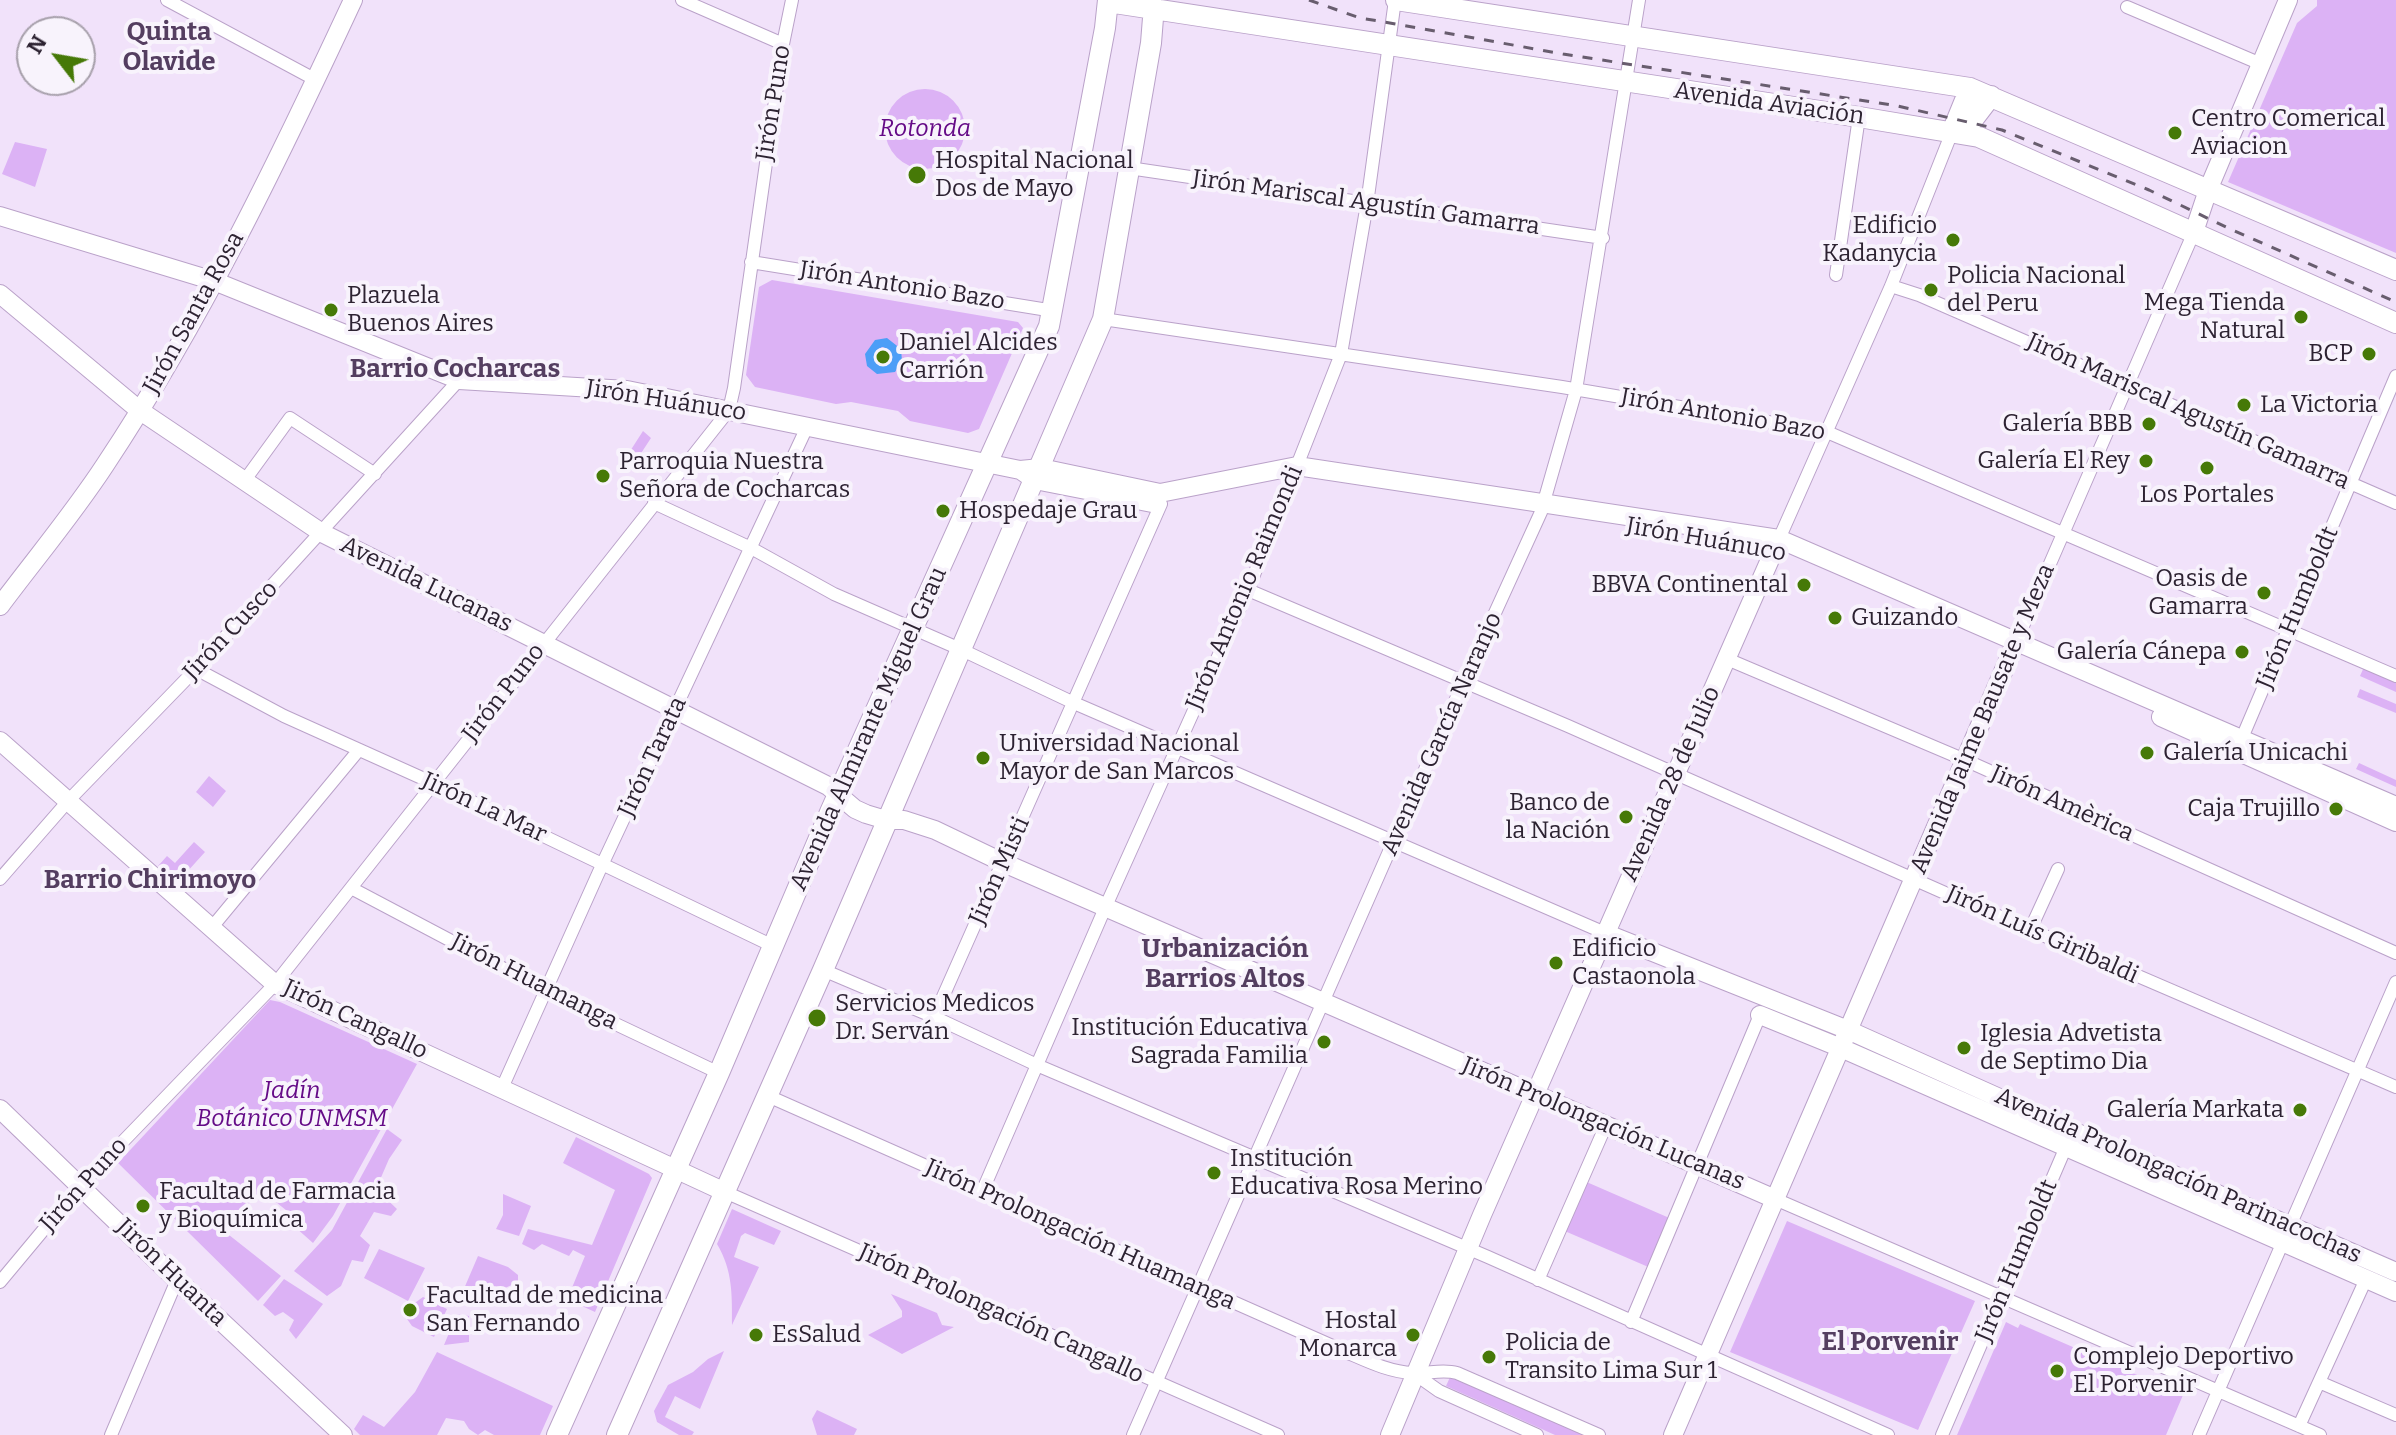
<!DOCTYPE html>
<html>
<head>
<meta charset="utf-8">
<style>
	body { margin:0 }
	#map { position:relative; width:2396px; height:1435px; overflow:hidden; background:#f1e2fa; font-family:Bitter,serif }
	canvas { display:block }
	.north { position:absolute; left:16px; top:16px; width:80px; height:80px; box-sizing:border-box; background:#f8f3fc; border:2px solid #a7a0ab; border-radius:50%; rotate:301deg; font-size:22px; font-weight:700; line-height:32px; text-align:center; color:#2d2332 }
	.north::after { content:''; display:block; margin:auto; width:28px; height:36px; background:#467907; clip-path:polygon(50% 0,100% 100%,50% 72%,0 100%) }
</style>
</head>
<body>
<div id="map">
<canvas width="2396" height="1435"></canvas>
<div class="north">N</div>
</div>
<script>
const g = document.querySelector('canvas').getContext('2d');
g.lineJoin = 'round';
function fill(path, color) { g.fillStyle = color; g.fill(path, 'evenodd'); }
function trace(path, color, width, dash) { g.strokeStyle = color; g.lineWidth = width; g.lineCap = dash ? 'butt' : 'round'; g.setLineDash(dash || []); g.stroke(path); }
function write(font, color, halo, rows, align = 'center') {
  g.font = font + ' Bitter,serif'; g.lineWidth = 8; g.setLineDash([]); g.textBaseline = 'middle'; g.strokeStyle = halo; g.fillStyle = color; for (const [text, x, y, turn = 0] of rows) {
    g.save(); g.translate(x, y); g.rotate((+turn || 0) * Math.PI / 180); g.textAlign = isNaN(turn) ? turn : align; if (halo) g.strokeText(text, 0, 0); g.fillText(text, 0, 0); g.restore();
  }
}
fill(new Path2D(`
	M2317,0h79v253l-168,-71 69,-159 20,-17z
	M885 129a40 40 0 1 1 80 0a40 40 0 1 1-80 0Z
	M15,142l32,7 -12,38 -33,-13z
	M772,280l246,42 5,6 -44,101 -11,4 -58,-12 -12,-10 -47,-9 -15,2 -81,-17 -9,-12 13,-88z
	M643,431l8,7 -17,26 -9,-5z
	M2364,667l32,14v11l-36,-16z
	M2360,689l36,15v9l-39,-16z
	M2359,763l37,17v7l-40,-18z
	M209,776l17,15 -13,16 -17,-15z
	M194,842l11,10 -28,31 -19,-17 9,-10 8,7z
	M270,1000l10,2 137,62 -84,152 -20,27 -18,-16 2,-8 -36,-29 -37,41 57,45 -23,25 -140,-138z
	M387,1129l15,11 -13,19 -13,30 21,20 -6,7 -17,-4 -14,24 10,9 -7,17 -11,-2 -11,26 -14,10 -33,-25 38,-41z
	M576,1137l73,37 3,4 -57,134 -22,-10 -4,-7 16,-39 -12,-6 -4,6 -27,-12 -8,6 -12,-6 6,-15 64,16 23,-55 -52,-27z
	M1582,1180l92,40 -21,49 -93,-40z
	M503,1194l28,12 -12,30 -23,-7 7,-14z
	M732,1209l49,22 -7,14 -29,-12 -4,3 -7,21 25,10 -27,58c0,-30 1,-54 -15,-81z
	M1787,1221l188,80 -57,129 -188,-78z
	M379,1249l46,19 -17,33 -44,-23z
	M478,1256l30,11 10,8v7l-45,21 -13,-5z
	M284,1279l39,25 -27,35 -7,-9 5,-10 -11,-8 -8,4 -12,-11z
	M891,1294l46,19 5,12 12,2 -52,27 -34,-19 34,-18v-6z
	M423,1297l24,12 -13,28 -22,-11 -5,-7 5,-14z
	M457,1314l12,2v26l-25,3z
	M2006,1322l12,6 2,-4 163,71 -17,40h-209z
	M724,1351l-24,58 -25,-13 -10,21 29,15 -2,3h-13l-22,-13 -3,-11 14,-26 25,-13 15,-13z
	M437,1352l116,54 -13,29h-46l-9,-5 -7,5 -9,-6 -5,-8 -18,-3 -9,17h-77l-6,-6 9,-14 21,12 31,-35z
	M1451,1375l134,60h-30l-109,-49z
	M817,1410l40,19 -3,6h-37l-5,-16z`), '#dcb2f5');
fill(new Path2D(`
	M887,338l14,11 1,12 -7,11 -18,2 -10,-8 -2,-12 10,-14zM882,347l6,2 3,11 -6,6 -6,-1 -5,-7 3,-8z`), '#4d9ef7');
const street = new Path2D(`
	M167,0l149,80
	M682,0l101,44
	M2127,7l134,57
	M1129,168l474,70
	M751,262l303,49
	M1836,275l23,-158
	M1891,286l28,9 477,208
	M1103,319l459,68 265,45 569,244
	M245,480l45,-62 85,56
	M654,503l97,45 83,46 126,55 114,54 531,230
	M1779,539l112,-253 61,-154
	M1248,590l320,136 377,167 451,194
	M2016,642l178,-410
	M1727,659l238,101 431,193
	M196,669l88,47 149,67 340,163
	M2239,745l157,-369
	M0,879l69,-79 127,-131 263,-289
	M351,888l195,103 173,82
	M213,926l145,-175
	M2031,928l27,-59
	M823,970l111,47 105,49 449,191 400,178
	M934,1017l227,-513
	M502,1088l100,-223 205,-438
	M768,1096l578,256c21,9 43,20 67,21 15,1 29,-4 44,0l142,62
	M725,1192l553,243
	M982,1192l123,-284 143,-318 93,-236 26,-150 28,-204
	M1775,1199l545,236
	M1538,1280l68,-155
	M0,1282l80,-96 195,-202 454,-574 5,-22 49,-344 9,-44
	M1631,1322l129,-307
	M1415,1374l24,17 98,44
	M2319,1382l77,33
	M2299,1426l67,-147
	M111,1435l66,-155
	M1133,1435l330,-752 78,-171 35,-122 63,-390
	M1942,1435l126,-293
	M2199,1435l197,-453`);
const secondary = new Path2D(`
	M0,216l214,65 245,99 168,10 393,80 21,-2 119,25 137,-27 482,73 617,267
	M2194,232l14,-42 80,-190
	M0,294l139,116 183,123 506,253 27,23 11,5 20,6h18l31,10 69,33 771,336
	M1022,471l13,9 117,23
	M0,606c35,-47 73,-92 105,-141 97,-146 174,-306 248,-465
	M2161,717l235,105
	M0,741l275,243 450,208
	M1605,933l243,97 225,101 323,141
	M1760,1015l81,33 555,244
	M0,1109l177,171 166,155
	M1390,1435l92,-220 297,-676
	M1673,1435l343,-793`);
const primary = new Path2D(`
	M1396,0l574,88 426,182
	M1108,2l751,115 120,20 417,186
	M1952,132l16,-6 23,-30
	M1952,132l18,-44
	M557,1435l162,-362 112,-263 218,-484 56,-298 3,-28
	M617,1435l206,-465 280,-651 48,-276 2,-25 -2,-18`);
trace(street, '#baa2c9', 14);
trace(secondary, '#baa2c9', 20);
trace(primary, '#baa2c9', 22);
trace(street, '#fff', 12);
trace(secondary, '#fff', 18);
trace(primary, '#fff', 20);
trace(new Path2D(`
	M1309,0l51,18 19,3 184,33 335,52 104,24 147,60 79,38 168,74`), '#685d6e', 3, [10, 10]);
for (const [x, y, r, color] of [
	[2175,133,8,"#467907"],
	[917,175,10,"#467907"],
	[1953,240,8,"#467907"],
	[1931,290,8,"#467907"],
	[331,310,8,"#467907"],
	[2301,317,8,"#467907"],
	[2369,354,8,"#467907"],
	[883,357,8,"#467907"],
	[2244,405,8,"#467907"],
	[2149,424,8,"#467907"],
	[2146,461,8,"#467907"],
	[2207,468,8,"#467907"],
	[603,476,8,"#467907"],
	[943,511,8,"#467907"],
	[1804,585,8,"#467907"],
	[2264,593,8,"#467907"],
	[1835,618,8,"#467907"],
	[2242,652,8,"#467907"],
	[2147,753,8,"#467907"],
	[983,758,8,"#467907"],
	[2336,809,8,"#467907"],
	[1626,817,8,"#467907"],
	[1556,963,8,"#467907"],
	[817,1018,10,"#467907"],
	[1324,1042,8,"#467907"],
	[1964,1048,8,"#467907"],
	[2300,1110,8,"#467907"],
	[1214,1173,8,"#467907"],
	[143,1206,8,"#467907"],
	[410,1310,8,"#467907"],
	[756,1335,8,"#467907"],
	[1413,1335,8,"#467907"],
	[1489,1357,8,"#467907"],
	[2057,1371,8,"#467907"]
]) { const dot = new Path2D(); dot.arc(x, y, r, 0, 2 * Math.PI); g.fillStyle = color; g.fill(dot); trace(dot, '#f8f3fc', 3); }
write('24px', '#2d2332', '#f8f3fc', [
	["Jirón Puno",774,103,-81],
	["Avenida Aviación",1769,104,8],
	["Jirón Mariscal Agustín Gamarra",1366,203,8],
	["Jirón Antonio Bazo",902,286,9],
	["Jirón Santa Rosa",194,313,-61],
	["Jirón Huánuco",666,401,9],
	["Jirón Mariscal Agustín Gamarra",2188,412,24],
	["Jirón Antonio Bazo",1723,415,10],
	["Jirón Huánuco",1706,540,10],
	["Avenida Lucanas",426,585,26],
	["Jirón Antonio Raimondi",1245,588,-67],
	["Jirón Humboldt",2298,608,-67],
	["Jirón Cusco",231,631,-47],
	["Jirón Puno",504,693,-52],
	["Avenida Jaime Bausate y Meza",1983,719,-67],
	["Avenida Almirante Miguel Grau",869,729,-66],
	["Avenida García Naranjo",1442,734,-66],
	["Jirón Tarata",653,757,-65],
	["Avenida 28 de Julio",1671,784,-66],
	["Jirón Amèrica",2062,804,24],
	["Jirón La Mar",484,808,25],
	["Jirón Misti",1000,871,-66],
	["Jirón Luís Giribaldi",2042,935,24],
	["Jirón Huamanga",534,982,27],
	["Jirón Cangallo",355,1020,25],
	["Jirón Prolongación Lucanas",1603,1124,23],
	["Avenida Prolongación Parinacochas",2178,1176,24],
	["Jirón Puno",84,1185,-48],
	["Jirón Prolongación Huamanga",1080,1235,24],
	["Jirón Humboldt",2017,1261,-67],
	["Jirón Huanta",171,1273,44],
	["Jirón Prolongación Cangallo",1001,1314,24]
]);
write('24px', '#2d2332', '#f8f3fc', [
	["Centro Comerical",2191,119],
	["Aviacion",2191,147],
	["Hospital Nacional",935,161],
	["Dos de Mayo",935,189],
	["Edificio",1937,226,"right"],
	["Kadanycia",1937,254,"right"],
	["Policia Nacional",1947,276],
	["del Peru",1947,304],
	["Plazuela",347,296],
	["Buenos Aires",347,324],
	["Mega Tienda",2285,303,"right"],
	["Natural",2285,331,"right"],
	["Daniel Alcides",899,343],
	["Carrión",899,371],
	["BCP",2353,354,"right"],
	["La Victoria",2260,405],
	["Galería BBB",2133,424,"right"],
	["Galería El Rey",2130,461,"right"],
	["Parroquia Nuestra",619,462],
	["Señora de Cocharcas",619,490],
	["Los Portales",2207,495,"center"],
	["Hospedaje Grau",959,511],
	["Oasis de",2248,579,"right"],
	["Gamarra",2248,607,"right"],
	["BBVA Continental",1788,585,"right"],
	["Guizando",1851,618],
	["Galería Cánepa",2226,652,"right"],
	["Universidad Nacional",999,744],
	["Mayor de San Marcos",999,772],
	["Galería Unicachi",2163,753],
	["Banco de",1610,803,"right"],
	["la Nación",1610,831,"right"],
	["Caja Trujillo",2320,809,"right"],
	["Edificio",1572,949],
	["Castaonola",1572,977],
	["Servicios Medicos",835,1004],
	["Dr. Serván",835,1032],
	["Institución Educativa",1308,1028,"right"],
	["Sagrada Familia",1308,1056,"right"],
	["Iglesia Advetista",1980,1034],
	["de Septimo Dia",1980,1062],
	["Galería Markata",2284,1110,"right"],
	["Institución",1230,1159],
	["Educativa Rosa Merino",1230,1187],
	["Facultad de Farmacia",159,1192],
	["y Bioquímica",159,1220],
	["Facultad de medicina",426,1296],
	["San Fernando",426,1324],
	["Hostal",1397,1321,"right"],
	["Monarca",1397,1349,"right"],
	["EsSalud",772,1335],
	["Policia de",1505,1343],
	["Transito Lima Sur 1",1505,1371],
	["Complejo Deportivo",2073,1357],
	["El Porvenir",2073,1385]
], 'left');
write('italic 24px', '#650b87', '#f8f3fc', [
	["Rotonda",925,129],
	["Jadín",292,1091],
	["Botánico UNMSM",292,1119]
]);
write('bold 26px', '#543e60', '#f8f3fc', [
	["Quinta",169,33],
	["Olavide",169,63],
	["Barrio Cocharcas",455,370],
	["Barrio Chirimoyo",150,881],
	["Urbanización",1225,950],
	["Barrios Altos",1225,980],
	["El Porvenir",1890,1343]
]);
</script>
</body>
</html>
